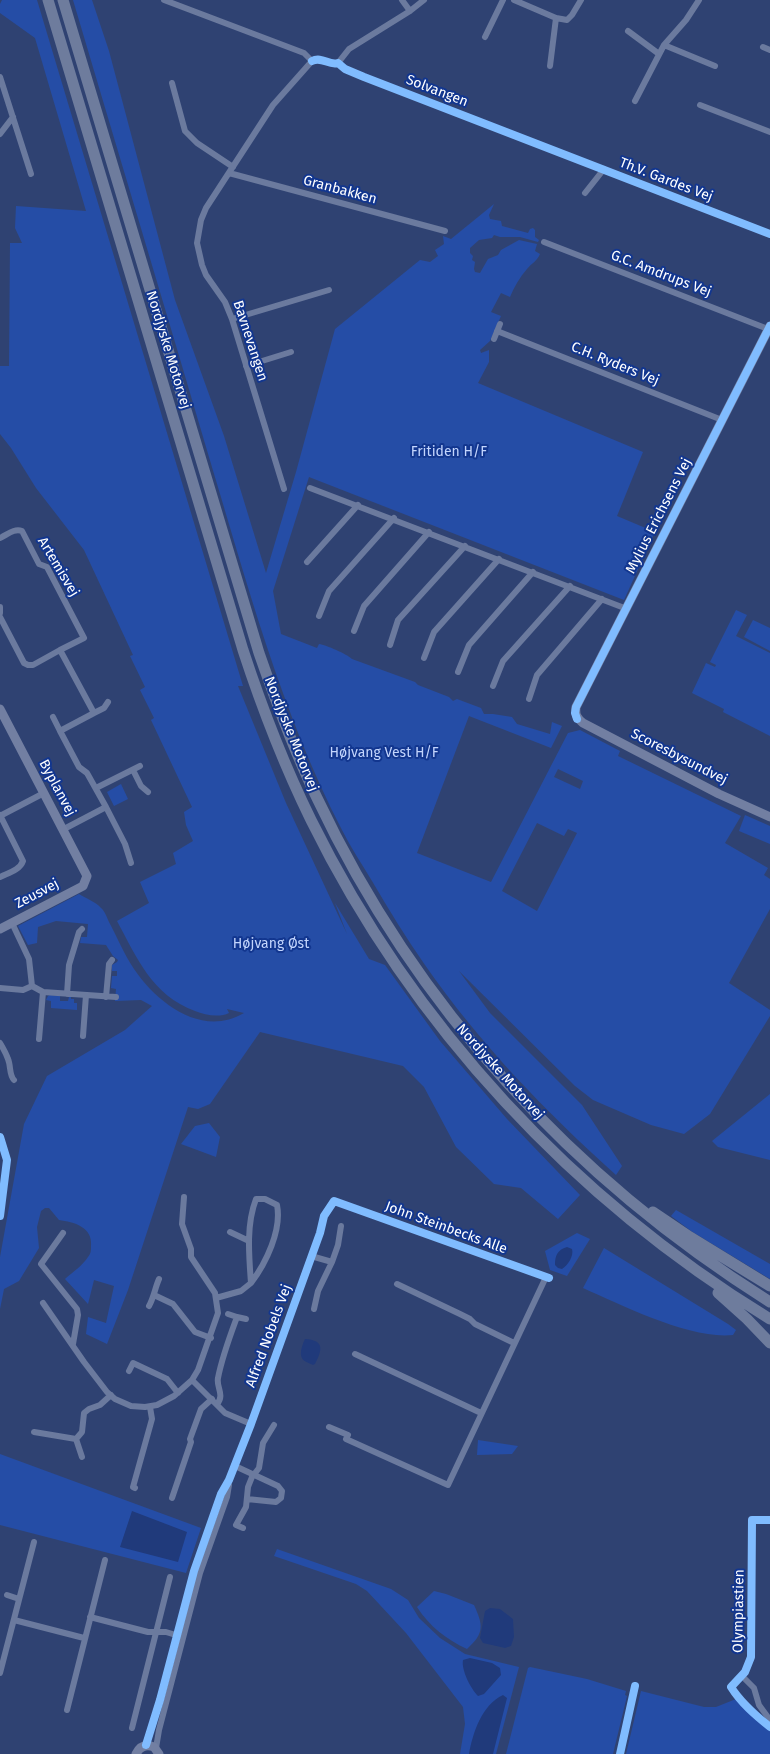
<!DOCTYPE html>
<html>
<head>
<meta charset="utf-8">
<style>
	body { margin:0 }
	canvas { display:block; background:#2f4272 }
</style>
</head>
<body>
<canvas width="770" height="1754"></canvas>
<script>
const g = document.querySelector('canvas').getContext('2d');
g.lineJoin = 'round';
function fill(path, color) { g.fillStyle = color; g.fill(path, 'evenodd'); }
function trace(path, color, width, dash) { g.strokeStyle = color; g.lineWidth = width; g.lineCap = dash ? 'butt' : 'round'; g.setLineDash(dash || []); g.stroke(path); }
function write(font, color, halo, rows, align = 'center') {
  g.font = font + ' "Fira Sans",sans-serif'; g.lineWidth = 4; g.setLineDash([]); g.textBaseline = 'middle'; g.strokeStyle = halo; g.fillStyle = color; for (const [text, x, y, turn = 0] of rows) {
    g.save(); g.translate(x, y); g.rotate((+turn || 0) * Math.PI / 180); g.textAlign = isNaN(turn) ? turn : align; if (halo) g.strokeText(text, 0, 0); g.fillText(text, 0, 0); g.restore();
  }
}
fill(new Path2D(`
	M2,0h35l206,686h-5l48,117 61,131 -12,-31 34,56 16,6 55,76 67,78 73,76 -22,24 -37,-31 -27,-4 -38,-37 -32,-60 -21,-21 -143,-34 -50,72 -12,5 -10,-2 -60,183 -21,54 -21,-10 2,-17 18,6 8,-37 -20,-6 -6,24 -23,-25c8,-7 18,-14 23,-22 3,-3 3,-7 3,-11 2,-19 -17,-24 -32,-26l-10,-12h-4l-4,3 -4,16 2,21 -20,33 -15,8 -4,20v-52l24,-133 23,-48 78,-46 27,-24 -11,-6 -26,1 1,-12 -5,-1 1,-12h5v-5h-5v-6l5,-3 1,-2 -5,-4 -7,-11 -26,-2 1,-6h6l1,-13 -32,-3 -18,6 -1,16 -9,2 -10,-19 61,-32c6,4 17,8 22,14 4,3 6,10 8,14 8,15 15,32 25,47 23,34 68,69 110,44l-17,-4 2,4c-10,5 -24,2 -34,-2 -43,-16 -58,-53 -78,-90l32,-18 -9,-21 36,-18 -3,-11 20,-12 -7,-16 -2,-13 8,-5 -41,-87 3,-2 -14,-28 5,-3 -15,-31 3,-1 -49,-105 -48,-62 -25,-40 -11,-14v-68h9l1,-123h12l-7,-15 1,-22 70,5 -51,-173 -35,-25v-9z
	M73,0h19l17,51 66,249 49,136 42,137 30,-101 39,-143 85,-69 10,2 8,-6 -3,-6 9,-6 -1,-8 8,3 43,-35 -5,11 1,4 11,2 1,5 26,7 2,-4 3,-1 2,2v7l4,3 -1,2 -18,-5h-20l-6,-2 -2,3 -13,2 -9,8v5l3,3 -1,4 3,2 -1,7 1,3 5,1 8,-14 10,-4 3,-5 18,-10 18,4 -2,7 5,3c-3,7 -8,9 -13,15 -7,8 -13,18 -17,28l-9,-4 -10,19 10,4 -11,25 -10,9 1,3 8,-3v12l-11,21 165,69 -26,64 38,16 -31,68 -315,-123 -36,114 8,43 36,14 2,-4c7,1 28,10 33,15l63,23 3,3 31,12 4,4 4,-2 24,9 3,6h9l19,3 5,7 33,10 2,-12 10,4 -11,22 -82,-32 -52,137 74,29 77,-149 12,-3 40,21 -2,5 123,60 -16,27 43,25 -4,7 6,4v30l-41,74 41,27v6l-60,98 -26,20 -33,-9 -58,-25 -18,-14 -116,-115 31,42 92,92 40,61 -6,9c-70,-63 -137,-132 -191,-210 -19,-27 -36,-55 -53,-84 -10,-17 -21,-33 -30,-51 -61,-118 -95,-247 -133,-373 -45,-153 -91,-305 -136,-457zM558,769l25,12 -3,8 -26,-12zM537,823l27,13 4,-7 9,4 -40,78 -35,-20z
	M736,610l11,5 -11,21 34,17v83l-47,-24 1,-3 -32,-16 14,-30 9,4 1,-2 -6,-3z
	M753,620l17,8v23l-26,-14z
	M121,784l7,15 -14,7 -7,-14z
	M745,815l25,11v18l-31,-13z
	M50,995l10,1v5h8l1,-4h2v2h3v4h3v7l-26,-2v-7l-5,-1 2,-4z
	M770,1094v66l-52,-13 -6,-6z
	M209,1123l11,14 -4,20 -35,-13 14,-18z
	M676,1210l94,54v15l-79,-48 -20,-15z
	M577,1233l13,6 -23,37 -17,-6 -5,-19z
	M604,1248l124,76 8,6 -3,5c-41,5 -112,-30 -150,-47z
	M478,1440l40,6 -6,8 -35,1z
	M0,1454l201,74 -15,45 -186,-48z
	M277,1549l114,40 17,11 11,18 21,20 25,16 54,13 -23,87h-36l5,-30 -2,-17 -57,-74 -39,-42 -11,-7 -82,-28z
	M434,1591l12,3 28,11c9,20 11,28 -7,44 -21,-10 -37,-22 -50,-42z
	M530,1667l57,12 39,12 -1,4 2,1 -14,58h-107l22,-86z
	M641,1691l63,16h12l20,-8 11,12 23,19v24h-144z`), '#254da6');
fill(new Path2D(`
	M567,1247l5,2c2,7 -4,16 -10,20l-4,-1 -3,-3c0,-9 2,-15 12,-18z
	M305,1339c19,1 18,10 10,25l-2,1c-8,-4 -13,-4 -12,-14 1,-5 2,-8 4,-12z
	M132,1511l55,21 -9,30 -58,-15z
	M490,1608l10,1 13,10 1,18 -3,9 -6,2 -22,-5 -3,-5 5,-27z
	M470,1658l22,5 8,5 1,7 -17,19 -6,2c-7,-7 -17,-26 -15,-36z
	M503,1695l4,3 -14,56h-24c4,-22 13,-49 34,-59z`), '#203a7b');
trace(new Path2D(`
	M164,0l140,53 8,8
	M402,0l8,11
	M514,0l42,18 11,2 5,-5 9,-15
	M628,31l31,23
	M485,37l18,-37
	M664,45l51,21
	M763,47l7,3
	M312,61c10,-5 17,5 26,2l7,6 19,8 406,157
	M338,63l11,-14 61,-38 14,-11
	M550,66l6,-48
	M0,77l31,97
	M172,83l13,48 12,12 36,24
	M635,101l29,-56 22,-25 13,-20
	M700,105l70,27
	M0,134l13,-17
	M229,173l216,58
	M585,193l19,-24
	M544,242l224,87
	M232,319l97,-29
	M497,331l225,89
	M494,339l6,-15
	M246,366l45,-14
	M310,488l317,121
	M284,489l-52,-170 -7,-17 -19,-27 -4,-10 -5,-22 4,-23 5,-12 67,-103 39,-44
	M0,538c7,-3 14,-10 22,-7l17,33 8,3 37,71 -24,12
	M307,562l51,-57
	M0,607v6
	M319,616l10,-25 65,-73
	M0,617l24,46 4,2h5l27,-15 34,63 -34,18 19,36 8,6 19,34 -42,22
	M354,631l10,-25 65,-74
	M390,645l8,-25 67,-74
	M424,658l10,-26 65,-73
	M458,672l11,-27 64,-73
	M493,686l10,-25 67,-75
	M529,699l8,-24 65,-76
	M94,713l10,-5 4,-6
	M53,717l7,14
	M133,770l8,16 7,6
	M96,788l44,-22
	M106,807l19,37 6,19
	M0,815l23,46c-3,9 -15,12 -23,16
	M0,816l44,-23
	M12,923l17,36 3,27
	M0,988l23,2 9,-4 11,6 73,5
	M67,994l2,-29 10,-33 3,-3
	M106,997l3,-33 3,-4
	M83,1036l3,-41
	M39,1039l4,-47
	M0,1043c3,5 6,10 8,16 3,7 1,16 6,21
	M230,1232l19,9
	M63,1233l-22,31 36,45 1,6 -5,29
	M311,1256l21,6
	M397,1284l63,30 10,5 5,5 39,19
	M154,1295l19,9 22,28 16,6
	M216,1298l25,-7 10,-8c-2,-27 -5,-58 5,-84h9l12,6c5,25 -11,58 -26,78
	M43,1303l41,59 23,30 8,7 16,7 14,1 12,-2 17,-9 18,-16 6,-10 20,-57 -3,-20 -24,-36v-8l-9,-25 2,-27
	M149,1306c5,-9 6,-18 10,-27
	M314,1309l4,-18 14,-29 6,-17 3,-19
	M228,1314l9,3
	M355,1354l126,59
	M129,1371l4,-8 34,16 11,14
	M192,1380l33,33 26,11
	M217,1404c8,-9 -1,-17 1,-26 4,-21 12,-42 19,-61l9,2
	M329,1427l19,8 -2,4 102,46 98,-208
	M34,1432l42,7 6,-7 2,-19 5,-4 11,-4 11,-10
	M76,1439l6,18
	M235,1466l43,20 4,5 -1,7 -5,4 -29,-3
	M135,1488l-2,-1 19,-68 -2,-12
	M172,1498l19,-56 -1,-3 11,-30 11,-10
	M243,1528l-7,-3 10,-18 2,-20 4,-10 7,-9 4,-25 11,-18
	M7,1595l12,4
	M90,1617l58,15h18l13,4
	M14,1620l70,18
	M0,1673l34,-131
	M745,1679l9,9 5,17 11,15
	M67,1710l38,-150
	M132,1728l38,-151
	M146,1745l14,-45 34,-129 27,-77 8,-14 22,-56 69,-191 4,-17 10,-15 215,77
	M156,1748l3,-18 41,-157 27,-76 2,-12`), '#6b7a9e', 6);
trace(new Path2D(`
	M770,326l-194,381c-1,8 1,11 7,16l136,71 51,23
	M0,709l87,167 -4,10 -83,43
	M136,1754c4,-8 10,-10 18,-7l5,7`), '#727fa2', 9);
trace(new Path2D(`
	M48,0l195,650c19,58 41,115 68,170 102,207 263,379 459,499
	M63,0l196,653c17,49 35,98 58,145 99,210 257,381 453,504
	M653,1212l37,25 80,49
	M718,1293l29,26 23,24`), '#6e7c9d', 11);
trace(new Path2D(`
	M312,61c10,-5 17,5 26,2l7,6 19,8 406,157
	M577,719l-2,-6 1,-6 194,-381
	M0,1137l7,23 -7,56
	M770,1520h-18l-1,137 -6,15 -14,15c10,16 24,28 39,40
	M146,1745l14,-45 34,-129 27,-77 8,-14 22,-56 69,-191 4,-17 10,-15 215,77
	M620,1754l15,-68`), '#80bcff', 8);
write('14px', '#fff', '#12368f', [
	["Solvangen",437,91,21],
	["Th.V. Gardes Vej",666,180,21],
	["Granbakken",340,190,15],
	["G.C. Amdrups Vej",661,274,21],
	["Bavnevangen",250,341,72],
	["Nordjyske Motorvej",168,350,73],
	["C.H. Ryders Vej",615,364,22],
	["Mylius Erichsens Vej",659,516,-63],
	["Artemisvej",58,567,59],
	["Nordjyske Motorvej",291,734,68],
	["Scoresbysundvej",679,757,27],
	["Byplanvej",57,788,62],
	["Zeusvej",37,894,-28],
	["Nordjyske Motorvej",500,1072,48],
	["John Steinbecks Alle",446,1228,20],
	["Alfred Nobels Vej",269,1336,-70],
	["Olympiastien",739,1611,-89]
]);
write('14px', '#c3d5fd', '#12368f', [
	["Fritiden H/F",449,452],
	["Højvang Vest H/F",384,753],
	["Højvang Øst",271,944]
]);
</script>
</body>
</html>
